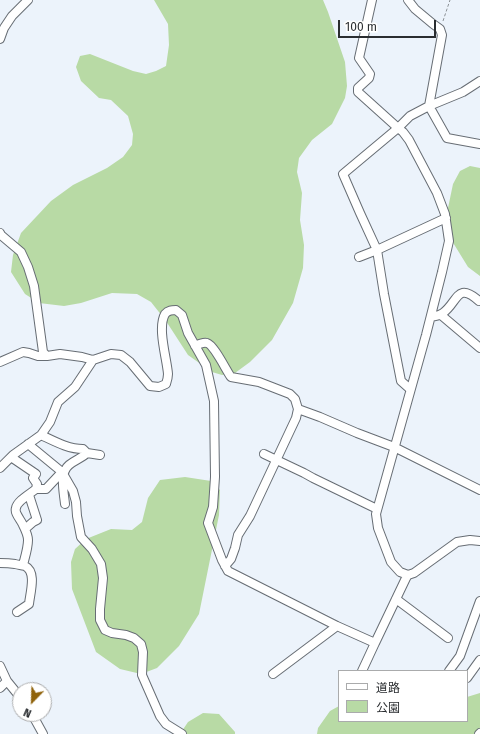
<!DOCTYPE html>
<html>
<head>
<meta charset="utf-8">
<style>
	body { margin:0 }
	#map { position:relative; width:480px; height:734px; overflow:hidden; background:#ecf3fb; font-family:"Fira Sans","Noto Sans JP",sans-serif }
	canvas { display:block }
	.legend { position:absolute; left:338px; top:670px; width:130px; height:52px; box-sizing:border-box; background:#fff; border:1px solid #aaabac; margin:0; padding:5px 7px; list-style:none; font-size:12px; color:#2a2d30 }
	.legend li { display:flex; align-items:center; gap:8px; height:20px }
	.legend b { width:20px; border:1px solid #aaabac }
	.north { position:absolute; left:12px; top:682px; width:40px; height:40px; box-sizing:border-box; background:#fff; border:1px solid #aaabac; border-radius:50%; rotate:203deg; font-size:11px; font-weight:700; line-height:16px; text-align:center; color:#2a2d30 }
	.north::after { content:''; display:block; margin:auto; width:14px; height:18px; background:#8f620a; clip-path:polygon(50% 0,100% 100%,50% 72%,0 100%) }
	.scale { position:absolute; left:338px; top:20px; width:98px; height:18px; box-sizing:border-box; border:2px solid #2a2d30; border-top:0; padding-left:5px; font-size:12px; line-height:14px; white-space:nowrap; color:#2a2d30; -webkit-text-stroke:3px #fff; paint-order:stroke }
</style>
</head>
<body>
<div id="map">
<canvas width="480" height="734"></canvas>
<ul class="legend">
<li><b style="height:5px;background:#fff"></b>道路</li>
<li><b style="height:11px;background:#b8daa5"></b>公園</li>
</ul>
<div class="north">N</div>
<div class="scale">100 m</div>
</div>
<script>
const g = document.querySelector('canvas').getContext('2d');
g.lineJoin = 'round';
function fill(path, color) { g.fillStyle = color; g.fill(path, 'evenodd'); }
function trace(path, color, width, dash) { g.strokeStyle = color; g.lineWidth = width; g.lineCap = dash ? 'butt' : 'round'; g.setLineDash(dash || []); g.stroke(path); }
fill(new Path2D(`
	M154,0h169l5,12 17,50 2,24 -2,12 -13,26 -20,16 -13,18 -2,14 5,21 -2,27 4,25 -1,23 -10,35 -21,37 -22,22 -15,11 -13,2 -10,-3 -24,-17 -22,-34 -15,-19 -14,-8 -25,-1 -31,10 -17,3 -25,-3 -14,-9 -14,-22 2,-17 8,-22 30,-32 22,-16 34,-17 16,-11 9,-12 1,-11 -5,-18 -17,-16 -12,-2 -18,-17 -5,-14 4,-11 10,-2 43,17 13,3 10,-3 10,-5 3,-21 -1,-21z
	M470,166l10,2v108l-12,-9 -16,-26 -4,-33 5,-24 7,-13z
	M185,477l26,4 9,9 -1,25 -20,99 -20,32 -22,22 -16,6 -21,-5 -24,-17 -24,-63 -1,-27 4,-13 11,-10 25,-10 21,1 10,-8 6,-24 12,-18z
	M480,693v41h-163l1,-6 12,-17 9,-5v15h128v-24z
	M203,713l16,1 16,18v2h-55l8,-12z`), '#b8daa5');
const minor = new Path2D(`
	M372,0l-13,58 11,16 -1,4 -11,10v4l40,36 -55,46 17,39 17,37 7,44 17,87 9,8
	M408,0l7,9 18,15 7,5 2,6 -13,71 18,32 33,6
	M0,39l4,-11 8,-12 16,-16
	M480,81l-17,11 -34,14 -19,10 -12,12 5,4 6,8 28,53 8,21 4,27 -7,31 -16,63 -50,179 2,14 13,34 9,10 8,3 6,-2 43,-31 13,-2 10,1
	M0,233l1,2 20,17 7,15 6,19 9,66 4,4 13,-2 22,3 11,3 18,-6 10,1 9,7 20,24 9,1 7,-3c1,-3 2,-6 2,-10 -1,-15 -11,-46 -3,-60 3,-4 7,-4 11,-4l6,5 6,18 18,32 8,36 1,76 -2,30 -5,16 14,37 6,11 109,55 38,17 31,-65 2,-3
	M359,257l18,-7 69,-32
	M441,315l39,33
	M431,317c3,-1 8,-1 12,-4 15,-11 14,-32 36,-12
	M195,346c4,-2 8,-4 12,-3 7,2 19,27 24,34l28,5 31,12 5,5 3,10 -2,9 -46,98 -12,19 -3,13 -4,11 -6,7
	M0,362l23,-10 6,1 9,3h9
	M298,409l22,8 37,16 37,14 86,43
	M41,435c13,6 27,14 42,14l4,4
	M28,444l34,28 11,19 3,11 1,14 4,21 11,12 9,15 2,14 -3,31v11l5,10 7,3 14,2 8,3 7,6 2,8 -1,23 18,41 6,8 16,10
	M264,454l40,19 9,5 64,31
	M11,457l25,17 -3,4 4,6 -1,5
	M0,468l13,-13 28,-20 9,-13 8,-20 17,-15 18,-27
	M65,504c-1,-11 -6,-31 4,-39 6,-5 13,-7 18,-12l13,2
	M25,529l8,-7 4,-2 -8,-25
	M0,563c7,0 9,0 15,1 4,1 7,1 10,2 12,6 5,27 4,38l-12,8
	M23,565c2,-8 5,-17 5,-25 0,-4 -3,-11 -5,-15 -2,-5 -9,-12 -7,-17 1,-7 14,-14 20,-19h10l16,-17
	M396,599l52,39
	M0,666l7,15 13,16
	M362,671l13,-28
	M449,671l11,-15 20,-55
	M273,674l64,-48
	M467,678l13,-18
	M0,688l7,-7
	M32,714l11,20
	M479,734l1,-1`);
trace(minor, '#676d74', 10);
trace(new Path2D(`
	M443,21l7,-21`), '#8c9196', 1, [3, 2]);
trace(minor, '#fff', 8);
</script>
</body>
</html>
